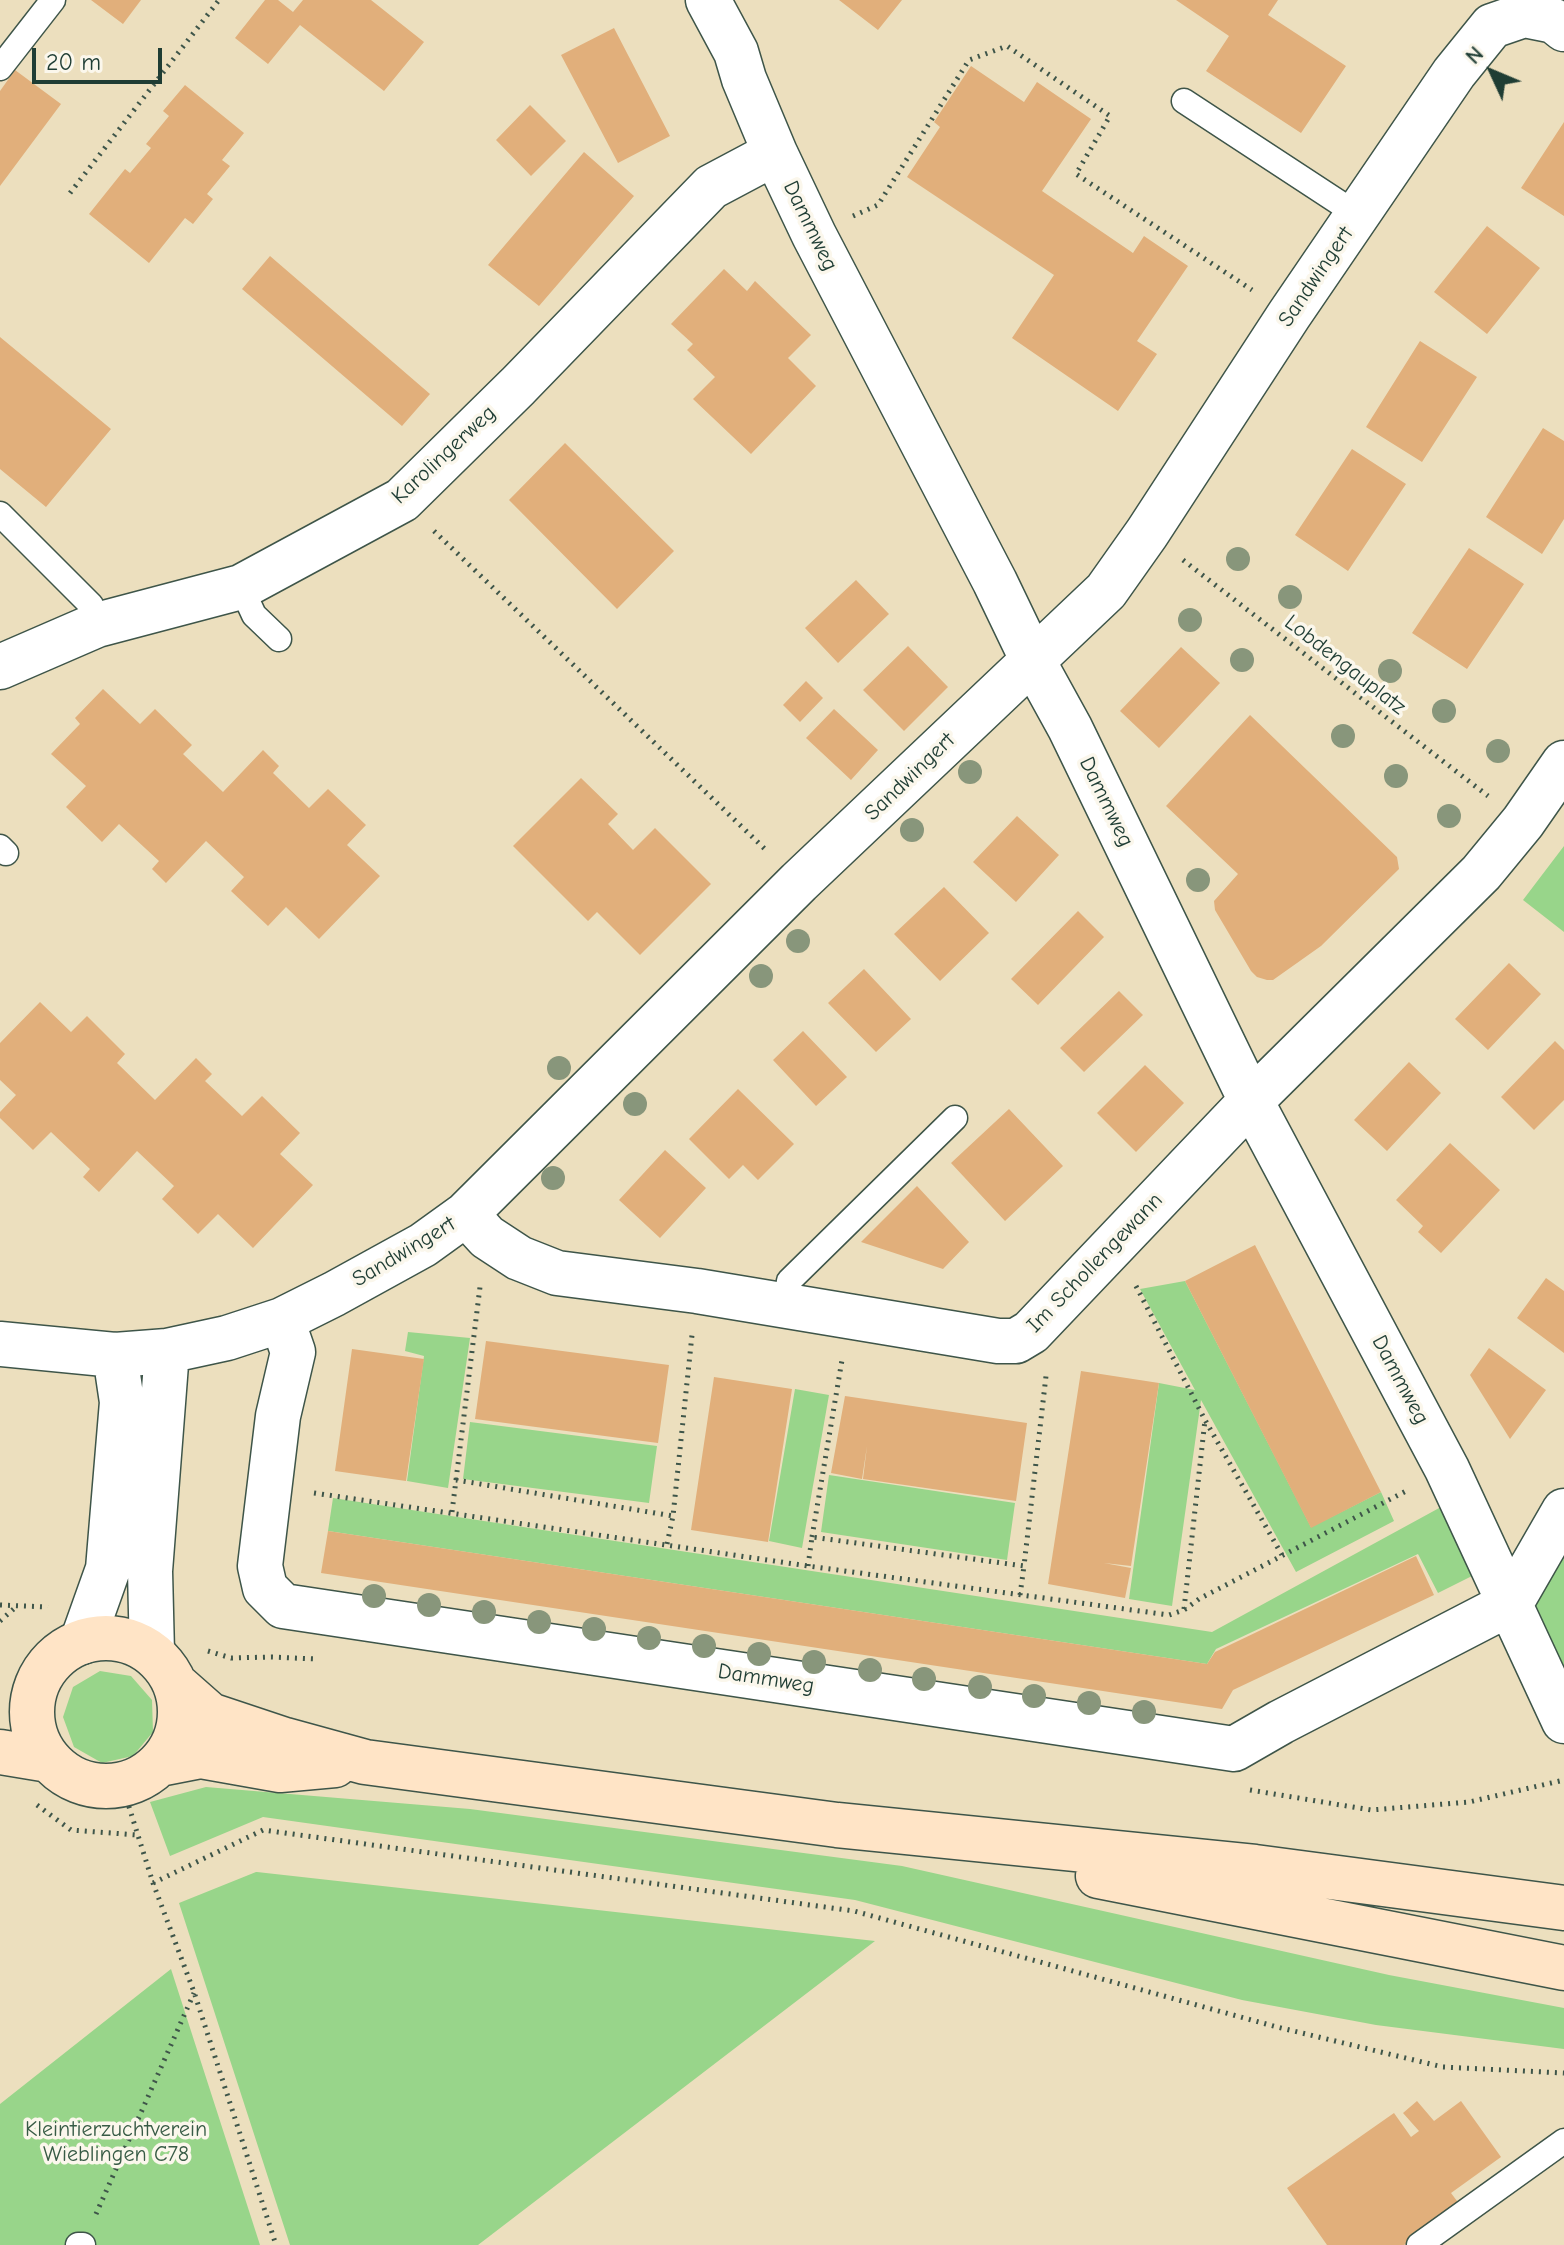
<!DOCTYPE html>
<html>
<head>
<meta charset="utf-8">
<style>
	body { margin:0 }
	#map { position:relative; width:1564px; height:2245px; overflow:hidden; background:#ecdfbe; font-family:"Comic Neue",sans-serif }
	canvas { display:block }
	.north { position:absolute; left:1452px; top:32px; width:80px; height:80px; -webkit-text-stroke:6px #fbf7ec; paint-order:stroke; rotate:314deg; font-size:22px; font-weight:700; line-height:32px; text-align:center; color:#1f3d34 }
	.north::after { content:''; display:block; margin:auto; width:28px; height:36px; background:#1f3d34; clip-path:polygon(50% 0,100% 100%,50% 72%,0 100%) }
	.scale { position:absolute; left:32px; top:48px; width:130px; height:36px; box-sizing:border-box; border:4px solid #1f3d34; border-top:0; padding-left:10px; font-size:24px; line-height:28px; white-space:nowrap; color:#1f3d34; -webkit-text-stroke:6px #fbf7ec; paint-order:stroke }
</style>
</head>
<body>
<div id="map">
<canvas width="1564" height="2245"></canvas>
<div class="north">N</div>
<div class="scale">20 m</div>
</div>
<script>
const g = document.querySelector('canvas').getContext('2d');
g.lineJoin = 'round';
function fill(path, color) { g.fillStyle = color; g.fill(path, 'evenodd'); }
function trace(path, color, width, dash) { g.strokeStyle = color; g.lineWidth = width; g.lineCap = dash ? 'butt' : 'round'; g.setLineDash(dash || []); g.stroke(path); }
function write(font, color, halo, rows, align = 'center') {
  g.font = font + ' "Comic Neue",sans-serif'; g.lineWidth = 7; g.setLineDash([]); g.textBaseline = 'middle'; g.strokeStyle = halo; g.fillStyle = color; for (const [text, x, y, turn = 0] of rows) {
    g.save(); g.translate(x, y); g.rotate((+turn || 0) * Math.PI / 180); g.textAlign = isNaN(turn) ? turn : align; if (halo) g.strokeText(text, 0, 0); g.fillText(text, 0, 0); g.restore();
  }
}
fill(new Path2D(`
	M1564,846v86l-41,-32z
	M1185,1281l126,246 70,-35 13,29 -98,51 -95,-172 -29,206 -43,-7 30,-216 36,7 -55,-101z
	M408,1332l62,6 -22,150 -41,-7 17,-125 -19,-5z
	M795,1389l34,6 -27,153 -33,-7z
	M470,1422l187,24 -8,57 -186,-24z
	M829,1475l186,28 -8,57 -186,-28z
	M333,1498l879,134 229,-125 37,66 -40,20 -20,-39 -202,95 -9,15 -879,-133z
	M1564,1542v152l-40,-88z
	M100,1671l31,5 21,24 1,32 -20,24 -31,7 -28,-16 -11,-30 10,-30z
	M206,1787l264,22 432,57 487,109 175,33v41l-188,-24 -134,-25 -387,-100 -592,-83 -93,39 -20,-54z
	M256,1872h1l618,69 -397,304h-188l-111,-342z
	M171,1969l89,276h-260v-141z`), '#98d58a');
fill(new Path2D(`
	M91,0h50l-18,24z
	M265,0h13l15,12 10,-12h68l53,42 -40,49 -84,-66 -32,39 -33,-26z
	M839,0h63l-24,30z
	M1176,0h102l-10,15 78,51 -45,67 -95,-62 23,-35z
	M614,28l56,108 -52,27 -57,-108z
	M971,66l53,36 13,-20 54,37 -49,72 91,62 11,-17 44,30 -51,75 20,13 -39,57 -106,-73 42,-63 -147,-98 33,-50 -6,-5z
	M15,70l46,34 -61,82v-95z
	M185,85l59,48 -22,27 8,6 -23,28 6,5 -20,25 -8,-6 -36,45 -60,-49 36,-45 5,4 21,-25 -5,-4 23,-28 -6,-5z
	M530,105l36,36 -35,35 -35,-36z
	M1564,122v94l-43,-28z
	M584,152l50,44 -95,110 -51,-41z
	M1487,226l53,42 -53,66 -53,-42z
	M270,256l160,138 -28,32 -160,-137z
	M724,269l23,22 8,-10 56,54 -23,23 28,28 -65,68 -58,-55 22,-22 -28,-27 6,-6 -22,-20z
	M0,337l111,92 -65,78 -46,-38z
	M1420,341l57,36 -55,85 -56,-35z
	M1543,428l21,13v78l-22,35 -56,-37z
	M565,443l109,108 -57,58 -108,-109z
	M1352,449l54,35 -58,87 -53,-36z
	M1469,548l55,36 -57,85 -55,-36z
	M856,580l33,34 -51,49 -33,-35z
	M908,646l40,41 -44,44 -41,-41z
	M1181,647l39,36 -61,65 -39,-37z
	M806,681l17,17 -23,24 -17,-17z
	M103,689l37,35 15,-15 37,36 -9,9 40,38 40,-42 16,16 -6,7 36,35 19,-19 38,36 -19,20 33,31 -61,63 -33,-32 -18,19 -37,-35 13,-14 -38,-36 -40,42 -14,-14 7,-8 -40,-37 -17,18 -36,-35 20,-21 -35,-32 29,-30 -5,-6z
	M834,709l44,41 -27,30 -45,-42z
	M1250,715l147,142 2,12 -78,77 -48,34h-6l-10,-3 -6,-6 -36,-61 -1,-9 24,-27 -72,-68z
	M581,778l37,36 -10,10 25,26 22,-22 56,56 -71,71 -43,-43 -9,9 -75,-75z
	M1017,816l42,39 -43,47 -43,-40z
	M944,887l45,46 -49,48 -46,-47z
	M1078,911l26,26 -66,68 -27,-26z
	M1509,963l32,31 -53,56 -33,-31z
	M864,969l47,50 -35,33 -48,-49z
	M1119,991l24,24 -59,57 -24,-24z
	M40,1002l31,30 16,-16 38,38 -8,9 38,37 41,-42 16,16 -7,7 37,35 20,-20 38,37 -20,21 33,31 -60,63 -35,-34 -20,20 -36,-35 12,-13 -37,-35 -38,41 -16,-15 7,-8 -39,-37 -18,18 -33,-32v-6l16,-17 -16,-15v-37z
	M803,1031l44,46 -31,29 -43,-46z
	M1555,1041l9,9v50l-30,30 -33,-33z
	M1409,1062l32,31 -54,58 -33,-31z
	M1145,1065l39,38 -48,49 -39,-39z
	M738,1089l56,55 -36,36 -15,-15 -14,14 -40,-40z
	M1009,1109l54,57 -58,55 -54,-58z
	M1450,1143l50,47 -59,63 -23,-21 5,-6 -27,-26z
	M665,1150l41,38 -46,50 -41,-38z
	M917,1186l52,56 -26,27 -82,-27z
	M1255,1245l126,247 -70,36 -126,-247z
	M1546,1278l18,13v62l-47,-35z
	M486,1341l183,24 -11,78 -183,-24z
	M1489,1348l57,42 -36,49 -40,-64z
	M352,1349l72,10 -18,122 -71,-10z
	M1081,1371l78,12 -28,183 -27,-3 27,5 -6,30 -77,-14z
	M714,1377l78,12 -24,153 -77,-12z
	M845,1396l182,27 -11,78 -153,-22 4,-33 -5,33 -31,-6z
	M328,1531l879,133 8,-12 201,-96 18,39 -201,95 -11,19 -901,-136z
	M1417,2101l17,20 27,-20 40,56 -50,36 9,12 -56,40h-77l-40,-57 107,-75 17,24 8,-6 -16,-18z`), '#e1af7b');
const lane = new Path2D(`
	M0,68l53,-68
	M1184,101l174,114
	M0,514l91,91 6,20
	M241,587l13,28 25,24
	M0,847l6,6
	M785,1307l4,-26 166,-163
	M78,2245h5
	M1419,2245l145,-104`);
const street = new Path2D(`
	M708,0l28,52 8,27 31,74 39,82 181,347 37,77 38,69 181,373 196,368 117,252
	M0,667l97,-42 144,-38 161,-87 116,-114 193,-199 64,-34
	M466,1214l21,23 32,21 38,15 140,18 301,50h18l15,-9 220,-231 230,-228 42,-51 41,-59
	M282,1320l11,32 -15,64 -18,150 5,22 18,18 951,143 47,-27 230,-119
	M0,1344l115,11 52,-4 60,-13 55,-18 52,-26 89,-49 43,-31 333,-332 307,-291 41,-58 142,-218 165,-242 38,-47 32,-11 30,6 10,8
	M1511,1603l53,-92
	M82,1642l26,-73 14,-167 -7,-47
	M152,1653l-2,-82 17,-220`);
const secondary = new Path2D(`
	M32 1712a74 74 0 1 1 148 0a74 74 0 1 1-148 0Z
	M176,1685l34,30 75,25 80,22 472,63 418,42 309,41
	M0,1752l49,8
	M160,1764l41,-8 79,14 55,-5
	M1098,1876l466,92`);
trace(lane, '#3e5549', 27);
trace(street, '#3e5549', 47);
trace(secondary, '#3e5549', 47);
trace(new Path2D(`
	M70,193l149,-193
	M853,216l25,-11 91,-145 38,-14 103,70 -34,58 176,116
	M434,531l333,320
	M1183,560l305,236
	M1136,1286l69,134 77,135
	M456,1480l24,-193
	M314,1493l494,73 361,49 15,-5 15,-11 209,-109
	M452,1512l4,-32 217,36
	M812,1537l30,-177
	M667,1544l6,-28 19,-181
	M808,1566l4,-29 212,29 22,-190
	M1020,1595l4,-29
	M0,1605l48,2
	M1184,1609l21,-189
	M0,1621l16,-14
	M208,1651l23,7 40,-1 45,2
	M1250,1790l121,20 98,-8 95,-22
	M124,1791l29,92 41,109 82,253
	M37,1805l34,25 66,5
	M153,1883l110,-53 591,81 423,116 166,40 121,6
	M96,2214l98,-221`), '#3e5549', 5, [2, 6]);
trace(lane, '#fff', 24);
trace(street, '#fff', 44);
trace(secondary, '#ffe4c6', 44);
g.fillStyle = '#88967b';
for (const [x, y] of [
	[1238,559],
	[1290,597],
	[1190,620],
	[1242,660],
	[1390,671],
	[1444,711],
	[1343,736],
	[1498,751],
	[970,772],
	[1396,776],
	[1449,816],
	[912,830],
	[1198,880],
	[798,941],
	[761,976],
	[559,1068],
	[635,1104],
	[553,1178],
	[374,1596],
	[429,1605],
	[484,1612],
	[539,1622],
	[594,1629],
	[649,1638],
	[704,1646],
	[759,1654],
	[814,1662],
	[870,1670],
	[924,1679],
	[980,1687],
	[1034,1696],
	[1089,1703],
	[1144,1712]
]) { g.beginPath(); g.arc(x, y, 12, 0, 2 * Math.PI); g.fill(); }
write('22px', '#1f3d34', '#fbf7ec', [
	["Dammweg",810,226,64],
	["Sandwingert",1316,277,-56],
	["Karolingerweg",444,455,-43],
	["Lobdengauplatz",1345,665,38],
	["Sandwingert",910,777,-44],
	["Dammweg",1106,802,64],
	["Sandwingert",404,1252,-31],
	["Im Schollengewann",1095,1263,-46],
	["Dammweg",1400,1380,62],
	["Dammweg",766,1679,9]
]);
write('22px', '#375b45', '#fbf7ec', [
	["Kleintierzuchtverein",116,2130],
	["Wieblingen C78",116,2155]
]);
</script>
</body>
</html>
